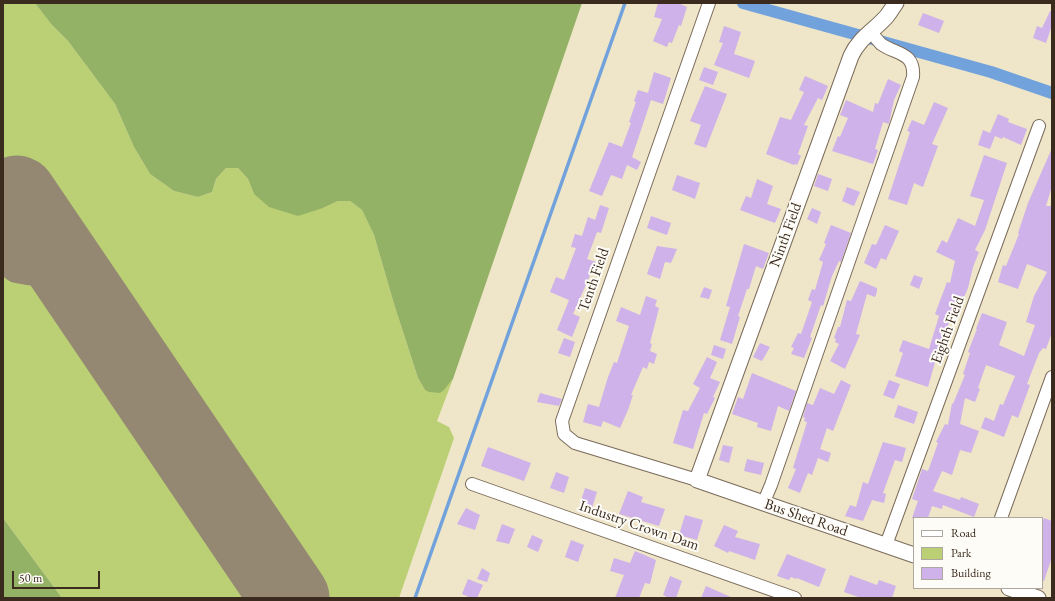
<!DOCTYPE html>
<html>
<head>
<meta charset="utf-8">
<style>
	body { margin:0 }
	#map { position:relative; width:1055px; height:601px; overflow:hidden; background:#efe5c8; font-family:"EB Garamond",serif }
	canvas { display:block }
	.frame { position:absolute; inset:0; border:4px solid #3b2a1e; pointer-events:none }
	.legend { position:absolute; left:913px; top:517px; width:130px; height:72px; box-sizing:border-box; background:#fdfcf7; border:1px solid #afa8a0; margin:0; padding:5px 7px; list-style:none; font-size:12px; color:#3b2a1e }
	.legend li { display:flex; align-items:center; gap:8px; height:20px }
	.legend b { width:20px; border:1px solid #afa8a0 }
	.scale { position:absolute; left:12px; top:571px; width:88px; height:18px; box-sizing:border-box; border:2px solid #3b2a1e; border-top:0; padding-left:5px; font-size:12px; line-height:14px; white-space:nowrap; color:#3b2a1e; -webkit-text-stroke:3px #fdfcf7; paint-order:stroke }
</style>
</head>
<body>
<div id="map">
<canvas width="1055" height="601"></canvas>
<div class="frame"></div>
<ul class="legend">
<li><b style="height:5px;background:#fff"></b>Road</li>
<li><b style="height:11px;background:#bbd074"></b>Park</li>
<li><b style="height:11px;background:#ceb2e9"></b>Building</li>
</ul>
<div class="scale">50 m</div>
</div>
<script>
const g = document.querySelector('canvas').getContext('2d');
g.lineJoin = 'round';
function fill(path, color) { g.fillStyle = color; g.fill(path, 'evenodd'); }
function trace(path, color, width, dash) { g.strokeStyle = color; g.lineWidth = width; g.lineCap = dash ? 'butt' : 'round'; g.setLineDash(dash || []); g.stroke(path); }
function write(font, color, halo, rows, align = 'center') {
  g.font = font + ' "EB Garamond",serif'; g.lineWidth = 4; g.setLineDash([]); g.textBaseline = 'middle'; g.strokeStyle = halo; g.fillStyle = color; for (const [text, x, y, turn = 0] of rows) {
    g.save(); g.translate(x, y); g.rotate((+turn || 0) * Math.PI / 180); g.textAlign = isNaN(turn) ? turn : align; if (halo) g.strokeText(text, 0, 0); g.fillText(text, 0, 0); g.restore();
  }
}
fill(new Path2D(`
	M3,3h32l16,21 17,17 47,63 19,43 16,27 24,17 24,6 14,-5 4,-13 10,-11h12l10,11 6,15 69,14 15,-7h12l12,9 12,25 20,69 24,74 7,12 20,-1 8,-10 -16,42 12,6 5,11 -55,160h-75l-292,-431 -29,19z
	M3,273c18,4 38,5 50,19l134,206 69,100h-194l-59,-80z`), '#bbd074');
fill(new Path2D(`
	M35,3h547l-129,376 -8,10 -5,4 -11,-1 -4,-2 -7,-12 -24,-74 -20,-69 -12,-25 -12,-9h-12l-15,7 -25,8 -29,-9 -15,-13 -6,-15 -10,-11h-12l-10,11 -4,13 -14,5 -24,-6 -24,-17 -16,-27 -19,-43 -47,-63 -17,-17z
	M3,518l59,80h-59z`), '#94b266');
trace(new Path2D(`
	M415,598l210,-595`), '#71a2dc', 3.5);
trace(new Path2D(`
	M743,3l248,69 61,21`), '#71a2dc', 12);
trace(new Path2D(`
	M3,212l18,-11
	M3,250l9,13 5,4 11,2 22,2 17,8 13,15 30,38`), '#958873', 32);
trace(new Path2D(`
	M17,195l273,403`), '#958873', 79);
fill(new Path2D(`
	M658,3h20l9,4 -6,19 -2,-1 -7,18 -3,-1 -2,5 -14,-6 9,-22 -8,-2z
	M1050,11l2,1v13l-6,18 -13,-5 4,-12 5,2z
	M923,13l21,8 -5,12 -21,-8z
	M724,26l17,6 -7,22 21,7 -6,17 -35,-13 9,-22 -4,-1z
	M704,67l14,5 -5,13 -14,-5z
	M654,72l17,6 -8,26 -12,-4 -19,57 9,5 -4,8 -10,-5 -5,14 -11,-4 -9,21 -13,-5 20,-49 13,5 9,-24 -2,-1 7,-20 -2,-1 4,-11 10,3z
	M805,76l23,10 -6,14 -4,-2 -14,27 4,1 -10,28 3,2 -4,9 -2,-1 -1,1 -28,-11 14,-37 11,3 13,-28 -5,-2z
	M888,79l13,6 -7,15 -5,24 -6,-2 -8,27 3,1 -5,14 -41,-13 6,-15 2,1 8,-19 -8,-3 6,-15 27,12 2,-9 3,1z
	M705,86l22,8 -21,54 -12,-4 7,-19 -11,-4z
	M934,102l14,6 -16,36 6,2 -15,41 -9,-4 -7,22 -19,-6 22,-67 -3,-1 5,-11 12,5z
	M998,114l11,5 -1,3 19,7 -6,16 -18,-8 -1,2 -7,-3 -5,13 -12,-4 5,-15 7,3z
	M1052,148v38l-6,20h6v127l-6,16 -3,-1 -4,5 -12,31 3,1 -12,33 -6,-3 -8,22 -23,-9 4,-11 9,4 6,-17 3,1 12,-29 -29,-11 -8,23 2,1 -5,13 -10,-4 -5,26 19,7 -8,22 -11,-3 -8,25 -10,-4 -9,20 27,9 1,-3 18,7 -5,13 -31,-12 -1,4 -10,-3 -4,12h-16l6,-17 -6,-2 10,-30 6,2 10,-28 -2,-1 9,-18 3,1 4,-22 1,1 12,-29 -2,-1 7,-21 -2,-1 9,-23h-1l6,-16 25,9 -8,23 25,11 11,-31 -9,-3 8,-26 13,-24 -20,-8 -9,25 -20,-7 5,-17 3,1 13,-32 -1,-1 10,-30z
	M984,155l23,8 -22,67 -10,20 4,2 -6,15 -5,21 -6,14 -5,-1 -10,27 4,1 -6,21 -6,-2 -11,39 -33,-11 8,-23 -4,-2 4,-11 26,9 10,-33 -4,-2 12,-32 3,1 5,-22 -19,-9 6,-12 5,3 11,-25 17,8 9,-26 -14,-4z
	M818,174l14,5 -4,12 -14,-5z
	M677,175l23,8 -5,16 -23,-9z
	M757,179l16,7 -6,18 14,5 -6,14 -35,-13 6,-14 5,2z
	M847,187l13,5 -6,14 -12,-5z
	M600,205l9,3 -8,25 -4,-1 -10,27 9,3 -23,52 7,3 -8,20 -15,-7 12,-30 -19,-8 6,-15 8,3 12,-32 -5,-1 4,-13 7,2 6,-19 7,3z
	M812,208l9,4 -4,12 -10,-5z
	M651,216l20,7 -4,12 -20,-7z
	M831,225l20,8 -10,29 -2,-1 -7,15 -9,30 -2,-1 -11,32 2,1 -8,20 -13,-4 3,-6 -3,-1 7,-14 3,1 11,-32 -4,-2 4,-11 3,1 8,-28 -4,-2 7,-16 -2,-1z
	M885,225l14,6 -13,29 -5,-2 -5,11 -12,-6 8,-19 4,1z
	M744,244l25,9 -6,16 -7,-3 -7,23h-2l-9,27 2,1 -8,27 -12,-4 10,-33 -4,-1z
	M657,246l20,3 -6,14 -6,-1 -5,17 -13,-5z
	M914,275l9,3 -4,11 -9,-4z
	M860,281l17,7v4l-2,5 -8,-3 -11,40 4,1 -15,34 -15,-8 9,-17 -4,-2 1,-3 -2,-1 4,-11h2l7,-27 4,1z
	M704,287l8,3 -3,9 -9,-2z
	M646,296l11,4 -2,6 4,2 -9,35 2,1 -2,7 7,3 -3,10 -5,-2 -2,7 -4,-2 -12,28h2l-5,15 -8,18 -17,-7 -2,6 -18,-5 5,-18 11,3 9,-30 6,-15 3,1 12,-37 -13,-5 5,-14 19,8z
	M564,338l11,4 -5,15 -12,-4z
	M760,343l10,4 -8,14 -9,-4z
	M714,345l12,4 -3,10 -12,-4z
	M707,357l10,5 -7,16 10,4 -7,15 2,1 -8,16 -3,-1 -11,36 -20,-6 10,-33 5,1 12,-23 -7,-4z
	M752,373l44,18 -7,20 -11,-5 -7,25 -14,-4 1,-4 -26,-9 6,-17 5,2z
	M841,380l10,5 -18,46 -6,-3 -7,21 11,4 -3,9 -10,-4 -6,17 -4,-2 -8,20 -12,-5 8,-19 -3,-1 14,-46 -3,-1 1,-3 -2,-1 4,-14 6,2 7,-17 14,6z
	M889,380l11,4 -6,15 -11,-4z
	M540,393l22,6 -3,7 -22,-4z
	M898,405l20,7 -4,12 -20,-7z
	M883,442l23,6 -4,14 -7,-2 -12,33 3,1 -2,9 -12,-3 -9,21 -18,-5 5,-11 6,2 7,-25 5,2z
	M723,445l10,2 -4,16 -10,-3z
	M488,447l43,16 -7,18 -43,-15z
	M747,459l17,4 -3,12 -17,-4z
	M556,472l13,5 -5,16 -14,-5z
	M585,488l12,4 -5,16 -12,-4z
	M628,491l15,6 -2,5 24,7 -6,17 -40,-12z
	M466,508l14,7 -5,15 -18,-6z
	M685,515l18,5 -6,20 -18,-5z
	M1044,518l8,3v36l-8,24h-2v-58z
	M502,524l13,5 -6,15 -13,-3z
	M724,525l14,6 -3,6 25,7 -5,16 -26,-9 -1,2 -14,-7z
	M532,535l11,5 -5,12 -11,-5z
	M571,540l13,5 -6,17 -13,-5z
	M635,551l21,9 -6,24 -5,-1 -6,15h-24l9,-23 -14,-4 4,-13 16,5z
	M787,554l39,15 -7,18 -22,-9 -1,1 -5,-2 -2,3 -12,-4z
	M482,568l8,5 -3,9 -10,-3z
	M850,575l27,10 2,-5 17,6 -4,12h-31l-17,-6z
	M670,576l12,5 -6,17h-7l-6,-3z
	M468,579l15,6 -6,13h-6l-9,-4z
	M706,586l27,12h-32z`), '#ceb2e9');
const minor = new Path2D(`
	M697,480l-122,-37 -11,-9 -2,-13 147,-418
	M472,484l323,114
	M763,504l8,-19 142,-408c2,-25 -16,-22 -32,-33 -4,-4 -7,-8 -10,-13
	M1001,518l51,-141
	M886,545l153,-419`);
const tertiary = new Path2D(`
	M896,3c-3,4 -6,9 -9,13 -12,14 -28,22 -36,40l-154,424 217,75
	M1009,588l29,10`);
trace(minor, '#7a6b5a', 14);
trace(tertiary, '#7a6b5a', 17);
trace(minor, '#fff', 12);
trace(tertiary, '#fff', 15);
write('15px', '#3b2a1e', '#fdfcf7', [
	["Ninth Field",786,235,-70],
	["Tenth Field",594,280,-71],
	["Eighth Field",948,330,-70],
	["Bus Shed Road",806,518,19],
	["Industry Crown Dam",639,526,19]
]);
</script>
</body>
</html>
